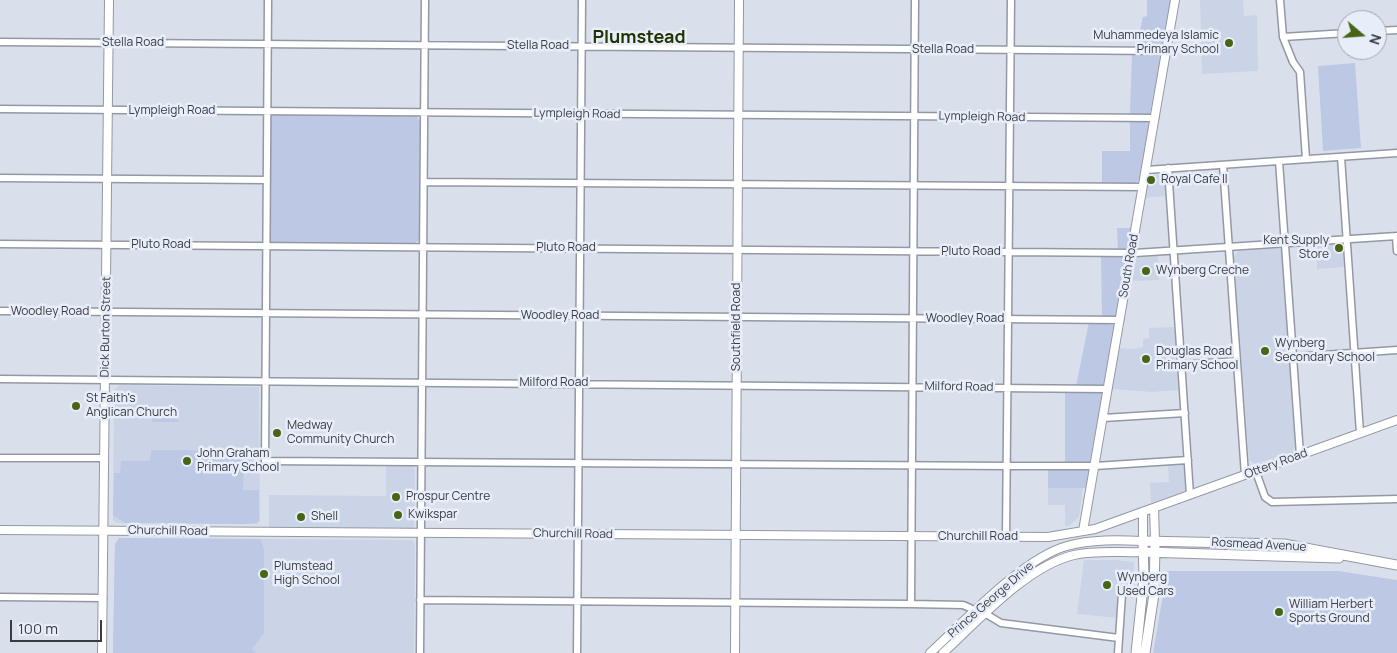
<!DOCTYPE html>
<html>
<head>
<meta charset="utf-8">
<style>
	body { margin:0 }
	#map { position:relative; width:1397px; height:653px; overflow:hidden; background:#dae0eb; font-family:Manrope,sans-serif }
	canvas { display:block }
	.north { position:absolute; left:1337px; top:10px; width:50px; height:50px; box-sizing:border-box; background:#e7edf9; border:1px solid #a1a6af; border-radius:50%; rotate:108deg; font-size:14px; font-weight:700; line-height:20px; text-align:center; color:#393b40 }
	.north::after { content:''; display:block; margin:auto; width:18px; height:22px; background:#486415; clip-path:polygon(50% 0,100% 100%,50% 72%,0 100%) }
	.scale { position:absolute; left:10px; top:620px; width:92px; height:22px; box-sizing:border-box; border:2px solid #393b40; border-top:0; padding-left:6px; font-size:15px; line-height:18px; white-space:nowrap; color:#393b40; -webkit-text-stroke:4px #e7edf9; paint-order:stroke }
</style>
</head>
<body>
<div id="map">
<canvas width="1397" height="653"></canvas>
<div class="north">N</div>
<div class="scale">100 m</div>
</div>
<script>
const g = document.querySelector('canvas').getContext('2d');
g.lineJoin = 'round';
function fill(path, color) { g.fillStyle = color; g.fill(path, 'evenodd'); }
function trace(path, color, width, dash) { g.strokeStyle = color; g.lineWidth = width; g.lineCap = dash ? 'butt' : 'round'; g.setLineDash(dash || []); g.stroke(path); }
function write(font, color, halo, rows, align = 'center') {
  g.font = font + ' Manrope,sans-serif'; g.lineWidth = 5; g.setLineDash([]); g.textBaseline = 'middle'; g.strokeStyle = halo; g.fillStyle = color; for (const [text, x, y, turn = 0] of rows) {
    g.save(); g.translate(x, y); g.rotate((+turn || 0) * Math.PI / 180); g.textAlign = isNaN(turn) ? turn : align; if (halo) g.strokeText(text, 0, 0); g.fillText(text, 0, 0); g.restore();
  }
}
fill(new Path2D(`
	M1200,0h43l1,16 13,-1 1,56 -56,3z
	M1164,174l2,22 -22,2 7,-23z
	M1340,244l2,3 2,20 -27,2 -1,-24z
	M1278,248l3,3 14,196 -3,5 -37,12 -6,-4 -15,-204 5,-5z
	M1158,256l1,24 -28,1 3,-20 4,-4z
	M1174,327l3,30 -3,4 -10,1 1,8h8l5,3 1,17 -27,2 -40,-3 7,-41 14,1 10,-2v-8l6,-1v-10z
	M120,385l139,2 1,134 -3,3 -140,-1 -4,-3 1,-130z
	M1183,463l2,28 -34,12 -1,-20 19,-1 -1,-18z
	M386,465h24l5,4 -1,59h-145v-33l117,1z
	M1048,488h35l-4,29 -10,9h-4v-21h-17z
	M119,538l293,2 3,3 -1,110h-301l2,-109z
	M1084,560h31l19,2 -2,36 -13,-1 -1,21 -41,-4z`), '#cbd3e6');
fill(new Path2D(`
	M1147,0h24l-8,47 -2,1h-25l7,-31 4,-1z
	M1132,53l25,1 4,3 -11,57h-20z
	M1355,63l6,85 -38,3 -5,-85z
	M269,114l146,1 6,6 -1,118 -7,6 -145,-2z
	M1130,121h17l2,5 -9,52 -5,6h-33v-33h28z
	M1117,228h15l-3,18 -6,4h-5z
	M1101,256h21l4,6 -9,52 -2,3h-13z
	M1089,322l26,3 -11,61h-28z
	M1065,391l38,1 -12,72 -26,-1z
	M152,408h26v14h-26z
	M151,450l90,1v7h3l-1,32h16v31l-3,2 -13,1 -118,-1 -12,-8 1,-42h6l1,-12h29z
	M1048,469h42l-4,19h-38z
	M119,538l142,1 3,11v83l-12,16 4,4h-143l2,-109z
	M1167,571h171l59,9v73h-244z`), '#bcc8e4');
const minor = new Path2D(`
	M268,0l-3,461 743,5h87l93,-6
	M1280,0l3,37 10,25 7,10 6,87
	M1377,31l20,-1
	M1283,37l64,-4
	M0,42l1166,9
	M0,109l1155,9
	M1341,157l19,276
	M1279,161l21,294
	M1223,165l22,310
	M1168,168l22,327
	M1146,170l251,-17
	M0,178l267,2
	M424,182l719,5
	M1396,236l1,15
	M0,244l1135,9 262,-17
	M0,311l1120,9
	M1293,357l104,-7
	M1165,366l72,-5
	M0,379l1108,10
	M1103,418l82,-5
	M0,458h104
	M1256,472l9,25 7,5 125,-3
	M1006,537l5,-537
	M0,597l103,1
	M420,600l491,4 52,1 7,3
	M911,604l4,-604
	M986,614l15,9 118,15
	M420,653l5,-653
	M577,653l5,-653
	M1118,653l4,-59`);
const tertiary = new Path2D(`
	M1154,508l1,33
	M0,530l1048,7 47,-8 302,-109
	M1083,531l92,-531
	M102,653l7,-653
	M735,653l4,-653
	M930,653c35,-32 93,-95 137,-107 25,-7 51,-6 76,-5v-29
	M943,653c35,-32 84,-87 131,-98 23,-5 47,-2 70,-3`);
const secondary = new Path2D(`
	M1144,552l195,6
	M1136,653l8,-76 -1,-36 141,3 113,21
	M1145,653l9,-59 1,-48`);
trace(minor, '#9398a3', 9);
trace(tertiary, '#9398a3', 10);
trace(secondary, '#9398a3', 11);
trace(minor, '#fff', 6);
trace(tertiary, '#fff', 8);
trace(secondary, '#fff', 9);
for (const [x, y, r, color] of [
	[1229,43,5,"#486415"],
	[1151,180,5,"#486415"],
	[1339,248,5,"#486415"],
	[1146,271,5,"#486415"],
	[1265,351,5,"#486415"],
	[1146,359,5,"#486415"],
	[76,406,5,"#486415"],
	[277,433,5,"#486415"],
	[187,461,5,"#486415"],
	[396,497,5,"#486415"],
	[398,515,5,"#486415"],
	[301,517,5,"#486415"],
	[264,574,5,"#486415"],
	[1107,585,5,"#486415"],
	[1279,612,5,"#486415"]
]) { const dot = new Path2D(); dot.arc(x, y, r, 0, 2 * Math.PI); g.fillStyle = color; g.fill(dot); trace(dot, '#e7edf9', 2); }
write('12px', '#393b40', '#e7edf9', [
	["Muhammedeya Islamic",1219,36,"right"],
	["Primary School",1219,50,"right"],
	["Royal Cafe II",1161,180],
	["Kent Supply",1329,241,"right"],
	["Store",1329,255,"right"],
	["Wynberg Creche",1156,271],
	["Wynberg",1275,344],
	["Secondary School",1275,358],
	["Douglas Road",1156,352],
	["Primary School",1156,366],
	["St Faith's",86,399],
	["Anglican Church",86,413],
	["Medway",287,426],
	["Community Church",287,440],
	["John Graham",197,454],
	["Primary School",197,468],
	["Prospur Centre",406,497],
	["Kwikspar",408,515],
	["Shell",311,517],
	["Plumstead",274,567],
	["High School",274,581],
	["Wynberg",1117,578],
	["Used Cars",1117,592],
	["William Herbert",1289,605],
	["Sports Ground",1289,619]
], 'left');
write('12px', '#393b40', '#e7edf9', [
	["Stella Road",133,43],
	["Stella Road",538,46],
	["Stella Road",943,50],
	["Lympleigh Road",172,111],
	["Lympleigh Road",577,114,1],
	["Lympleigh Road",982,117,1],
	["Pluto Road",161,245],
	["Pluto Road",566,248],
	["Pluto Road",971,252],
	["South Road",1129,266,-80],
	["Woodley Road",50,312],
	["Woodley Road",560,316],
	["Woodley Road",965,319],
	["Dick Burton Street",106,327,-89],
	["Southfield Road",737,327,-90],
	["Milford Road",554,383],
	["Milford Road",959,387,1],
	["Ottery Road",1276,464,-20],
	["Churchill Road",168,531,1],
	["Churchill Road",573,534,1],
	["Churchill Road",978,537],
	["Rosmead Avenue",1259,545,3],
	["Prince George Drive",991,600,-41]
]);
write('bold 18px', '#213300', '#e7edf9', [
	["Plumstead",639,38]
]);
</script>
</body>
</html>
